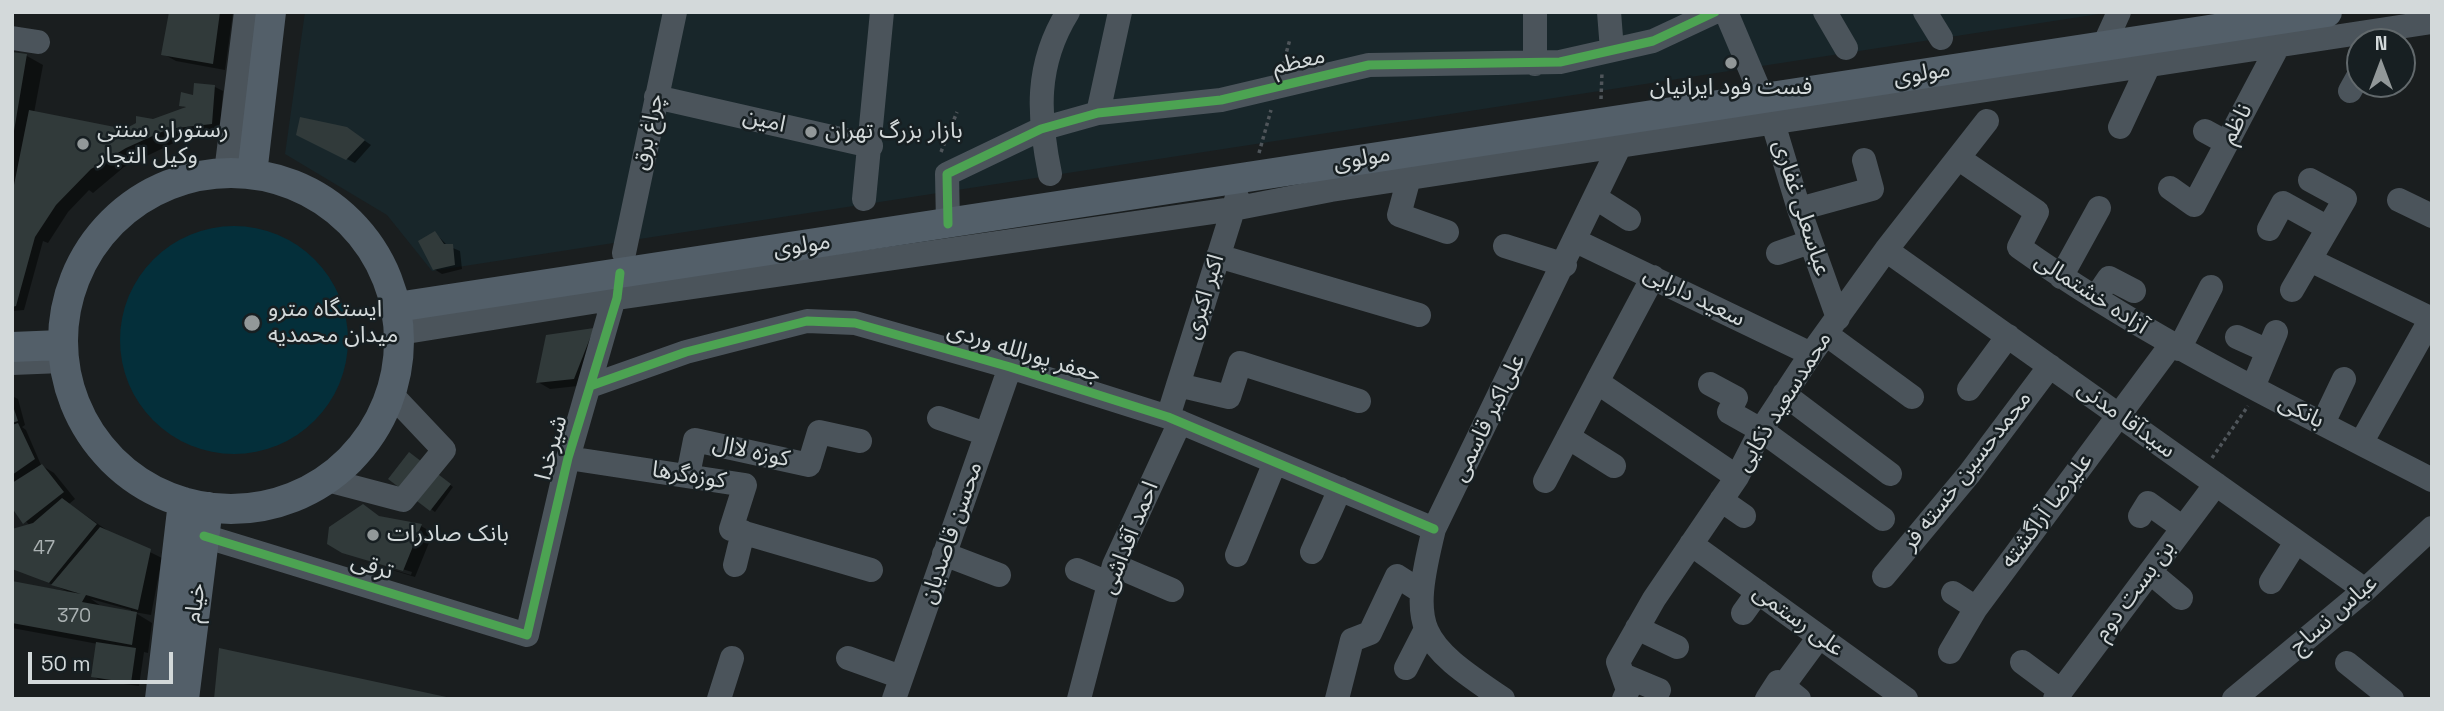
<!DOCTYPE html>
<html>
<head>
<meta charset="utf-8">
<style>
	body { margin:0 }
	#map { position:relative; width:2444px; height:711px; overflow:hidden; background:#1a1e1f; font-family:"Space Grotesk",sans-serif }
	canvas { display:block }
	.frame { position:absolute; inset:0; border:14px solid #d3d9da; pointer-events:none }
	.north { position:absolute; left:2346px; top:28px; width:70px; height:70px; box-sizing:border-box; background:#171f22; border:2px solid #62696c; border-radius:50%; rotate:0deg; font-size:19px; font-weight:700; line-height:28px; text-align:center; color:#d3d9da }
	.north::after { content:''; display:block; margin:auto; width:24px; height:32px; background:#929899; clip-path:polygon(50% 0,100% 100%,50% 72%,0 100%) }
	.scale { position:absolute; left:28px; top:652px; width:145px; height:32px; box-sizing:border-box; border:4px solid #d3d9da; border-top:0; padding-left:9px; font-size:21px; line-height:24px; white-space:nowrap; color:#d3d9da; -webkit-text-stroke:5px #171f22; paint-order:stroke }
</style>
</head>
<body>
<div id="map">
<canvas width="2444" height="711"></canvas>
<div class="frame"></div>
<div class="north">N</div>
<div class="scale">50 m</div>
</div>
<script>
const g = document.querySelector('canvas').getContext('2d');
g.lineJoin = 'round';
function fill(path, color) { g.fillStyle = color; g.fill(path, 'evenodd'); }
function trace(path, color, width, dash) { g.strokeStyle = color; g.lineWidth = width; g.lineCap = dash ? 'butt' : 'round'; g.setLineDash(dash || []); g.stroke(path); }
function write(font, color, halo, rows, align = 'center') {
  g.font = font + ' "Space Grotesk","Noto Sans Arabic",sans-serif'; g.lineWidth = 5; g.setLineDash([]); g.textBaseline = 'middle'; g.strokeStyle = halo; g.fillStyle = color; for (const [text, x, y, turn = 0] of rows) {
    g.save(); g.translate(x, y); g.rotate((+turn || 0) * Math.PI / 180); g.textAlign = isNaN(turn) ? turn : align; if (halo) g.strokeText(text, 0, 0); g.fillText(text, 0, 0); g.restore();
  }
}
fill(new Path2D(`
	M305,12h1807l-1680,259 -45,-56 -102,-61z`), '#18262a');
fill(new Path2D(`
	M120 340a114 114 0 1 1 228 0a114 114 0 1 1-228 0Z`), '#042f3a');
fill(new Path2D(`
	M171,12h62l-8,58 -49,-9 -13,-7z
	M12,54l15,2 16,9 -9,48 91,18 62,-22 -6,-4 34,-18 8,4 -3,37 -38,4 2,6 -60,29 -31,26 -4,-3 -21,22 -20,31 -5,-2 -19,69 -12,1z
	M355,134l16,11 -16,18 -49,-24z
	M435,233l13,13 12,5 2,18 -20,5 -8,-5z
	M548,337h58l-19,48 -37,4 -12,-7z
	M12,396l6,3 7,26 -3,2 4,3 15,35 13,8 21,26 -6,5 42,29 51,25 -11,57 -17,-3 18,11 -4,30 -4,-1 -5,34 -38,-5 -8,-5 5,-32 -86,-16v-45l55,8 -53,-23 16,-42 -18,-21zM91,599l40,11v2l-30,-6z
	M413,456l40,31 -18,25 -44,-33z
	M381,518l40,8 12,7 -18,44 -59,-18 55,16 1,-3 -69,-21z`), '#0007');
fill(new Path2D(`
	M169,12h51l-7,52 -52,-9z
	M12,52l15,2 -13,77h-2z
	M194,83l21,2 -3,39 -44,5 -42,19 -35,21 -35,36 -21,32 -19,69 -4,1v-112l17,-85 96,19 11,-6v-7l17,3 33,-12 -7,-1 2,-14 12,3z
	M300,117l47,10 18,13 -19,20 -50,-25z
	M435,231l9,13h9l2,21 -22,5 -15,-29z
	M594,328l-20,51 -38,4 10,-48z
	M12,403l6,18 -6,2z
	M18,423l17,36 -23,16v-50z
	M409,452l42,32 -21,27 -42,-32z
	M42,464l22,28 -41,32 -11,-16v-25z
	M62,498l35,26 -48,59 -37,-14v-40l21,-6z
	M363,504l16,12 43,8 -19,47 -61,-18 -15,-9 2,-17z
	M100,527l51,22 -13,61 -52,-15 -4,7 55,10 -5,33 -120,-22v-42l69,13 -30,-9z
	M96,642l40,6 -5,35 -40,-6z
	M219,648l232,50v1h-237z`), '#313a3a');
trace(new Path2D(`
	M1283,65l7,-26
	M1601,99l1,-27
	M941,152l16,-40
	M1259,153l12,-43
	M2212,458l36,-52`), '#4f555a', 3.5, [3.5, 3.5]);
trace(new Path2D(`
	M1609,12l3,38
	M1726,12l47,111 26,86 39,109
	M1825,12l21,36
	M1925,12l16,26
	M12,38l26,4
	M2104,45l15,-33
	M1535,64v-52
	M2350,91l10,-18
	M656,97l215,49
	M1098,113l22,-101
	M2120,127l35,-75
	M2205,131l22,12
	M1958,158l79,54 -18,35c129,92 272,160 413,233
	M1413,163l-14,52 48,17
	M226,172l20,-160
	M1050,174c-12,-59 -15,-109 18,-162
	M2170,188l24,17 91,-172
	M1596,198l33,21
	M864,199l18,-187
	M2399,200l33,16
	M1799,209l73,-20 -8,-29
	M948,224l-1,-50 94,-45 57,-16 123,-13 148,-35 191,-3 93,-21 62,-29
	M2269,229l14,-26 45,25
	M1576,241l235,113
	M1505,246l60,19
	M1886,250l479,340
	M624,253l51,-241
	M1778,253l32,-11
	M1218,256l201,59
	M2310,260l122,59
	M1653,277l-56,105 140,95
	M2061,277l38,-69
	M2292,290l53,-91 -35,-19
	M2096,297l13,-19 25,13
	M400,333l217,-35 616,-89 98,-19 1101,-168
	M1826,334l86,63
	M2237,337l31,14
	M2179,349l32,-62
	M12,363l50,-2
	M1710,384l26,14 -7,14 32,18 122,89
	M1178,385l51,12 11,-34 119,38
	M590,386l96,-34 121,-31 48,2 155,44 158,50 266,112
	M2253,387l23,-55
	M1969,389l39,-53
	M1784,394l106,80
	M1168,417l69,-220
	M939,418l47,16
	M2323,423l21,-44
	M1568,437l46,29
	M2361,443l71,-126
	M568,458l177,27 -14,44 140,41
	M688,475l7,-35 114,25 10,-33 41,9
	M327,480l76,20 41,-50 -52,-55
	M1545,481l52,-99
	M1721,500l23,16
	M2140,516l8,-13 35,25
	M204,536l323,99 41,-177 50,-174
	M1691,544l215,155
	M1312,552l28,-63
	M944,554l55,21
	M1237,555l38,-93
	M735,565l8,-33
	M1114,565l58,25
	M1077,570l31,13
	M2150,572l31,26
	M1884,576l85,-102 81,-108
	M2271,582l25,-40
	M1976,608l195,-263
	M1743,613l15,-21
	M1637,628l40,19
	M1950,652l26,-44 -23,-15
	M848,658l53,19
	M2022,662l39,29
	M2347,663l45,36
	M1406,668l20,-39
	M1623,675l36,15
	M1783,686l36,-49
	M719,699l13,-41
	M894,699l116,-332
	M1079,699l35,-134 66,-143
	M1337,699l15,-59 18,-7 27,-57 25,16
	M1503,699c-86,-58 -94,-68 -69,-170l191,-394
	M1624,699l4,-9 -10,-28 36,-63 83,-122 24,-47 50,-76 75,-104 101,-129
	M1767,699l11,-17 21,17
	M2055,699l161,-215
	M2234,699l131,-109 67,-62`), '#4b545b', 24);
trace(new Path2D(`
	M63 341a168 168 0 1 1 336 0a168 168 0 1 1-336 0Z
	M252,174l19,-162
	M397,307l1930,-295
	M12,347l49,-2
	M160,699l23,-197
	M184,699l24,-192`), '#535f69', 30);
trace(new Path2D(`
	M948,224l-1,-50 94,-45 57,-16 123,-13 148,-35 191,-3 93,-21 62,-29
	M590,386l96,-34 121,-31 48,2 155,44 158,50 266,112
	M204,536l323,99 41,-177 49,-160 3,-25`), '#4ca352', 9);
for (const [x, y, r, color] of [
	[1731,63,7,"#929899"],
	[811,132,7,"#929899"],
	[83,144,7,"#929899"],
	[252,323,9,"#929899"],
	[373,535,7,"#929899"]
]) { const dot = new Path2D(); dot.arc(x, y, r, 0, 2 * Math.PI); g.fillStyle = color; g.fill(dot); trace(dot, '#171f22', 2.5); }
write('19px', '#aab1b2', null, [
	["47",44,549],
	["370",74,617]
]);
write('23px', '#d3d9da', '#171f22', [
	["معظم",1299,62,-13],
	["مولوی",1922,74,-9],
	["امین",764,121,13],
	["ناظم",2237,124,-62],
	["چراغ برق",649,132,-78],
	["مولوی",1362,159,-9],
	["عباسعلی غفاری",1801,208,72],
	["مولوی",802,246,-8],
	["آزاده خشتمالی",2091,294,33],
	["اکبر اکبری",1205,297,-73],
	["سعید دارابی",1694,297,26],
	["جعفر پورالله وردی",1024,353,17],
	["محمدسعید ذکایی",1784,402,-58],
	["بانکی",2301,412,27],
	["علی‌اکبر قاسمی",1489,418,-64],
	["سیدآقا مدنی",2126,420,36],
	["شیرخدا",552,448,-75],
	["کوزه لاال",751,452,12],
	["محمدحسین خسته فر",1967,471,-52],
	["کوزه‌گرها",689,476,9],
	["علیرضا آراگشته",2047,511,-53],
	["محسن قاصدیان",952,533,-71],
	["احمد آقداشی",1130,538,-68],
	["ترقی",372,567,17],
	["بن بست دوم",2135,591,-53],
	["خیام",196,603,-83],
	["عباس نساج",2334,615,-41],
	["علی رستمی",1798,621,36]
]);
write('23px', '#d3d9da', '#171f22', [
	["فست فود ایرانیان",1731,88,"center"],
	["رستوران سنتی",97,131],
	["وکیل التجار",97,157],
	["بازار بزرگ تهران",825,132],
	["ایستگاه مترو",268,310],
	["میدان محمدیه",268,336],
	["بانک صادرات",387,535]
], 'left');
</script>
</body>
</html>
